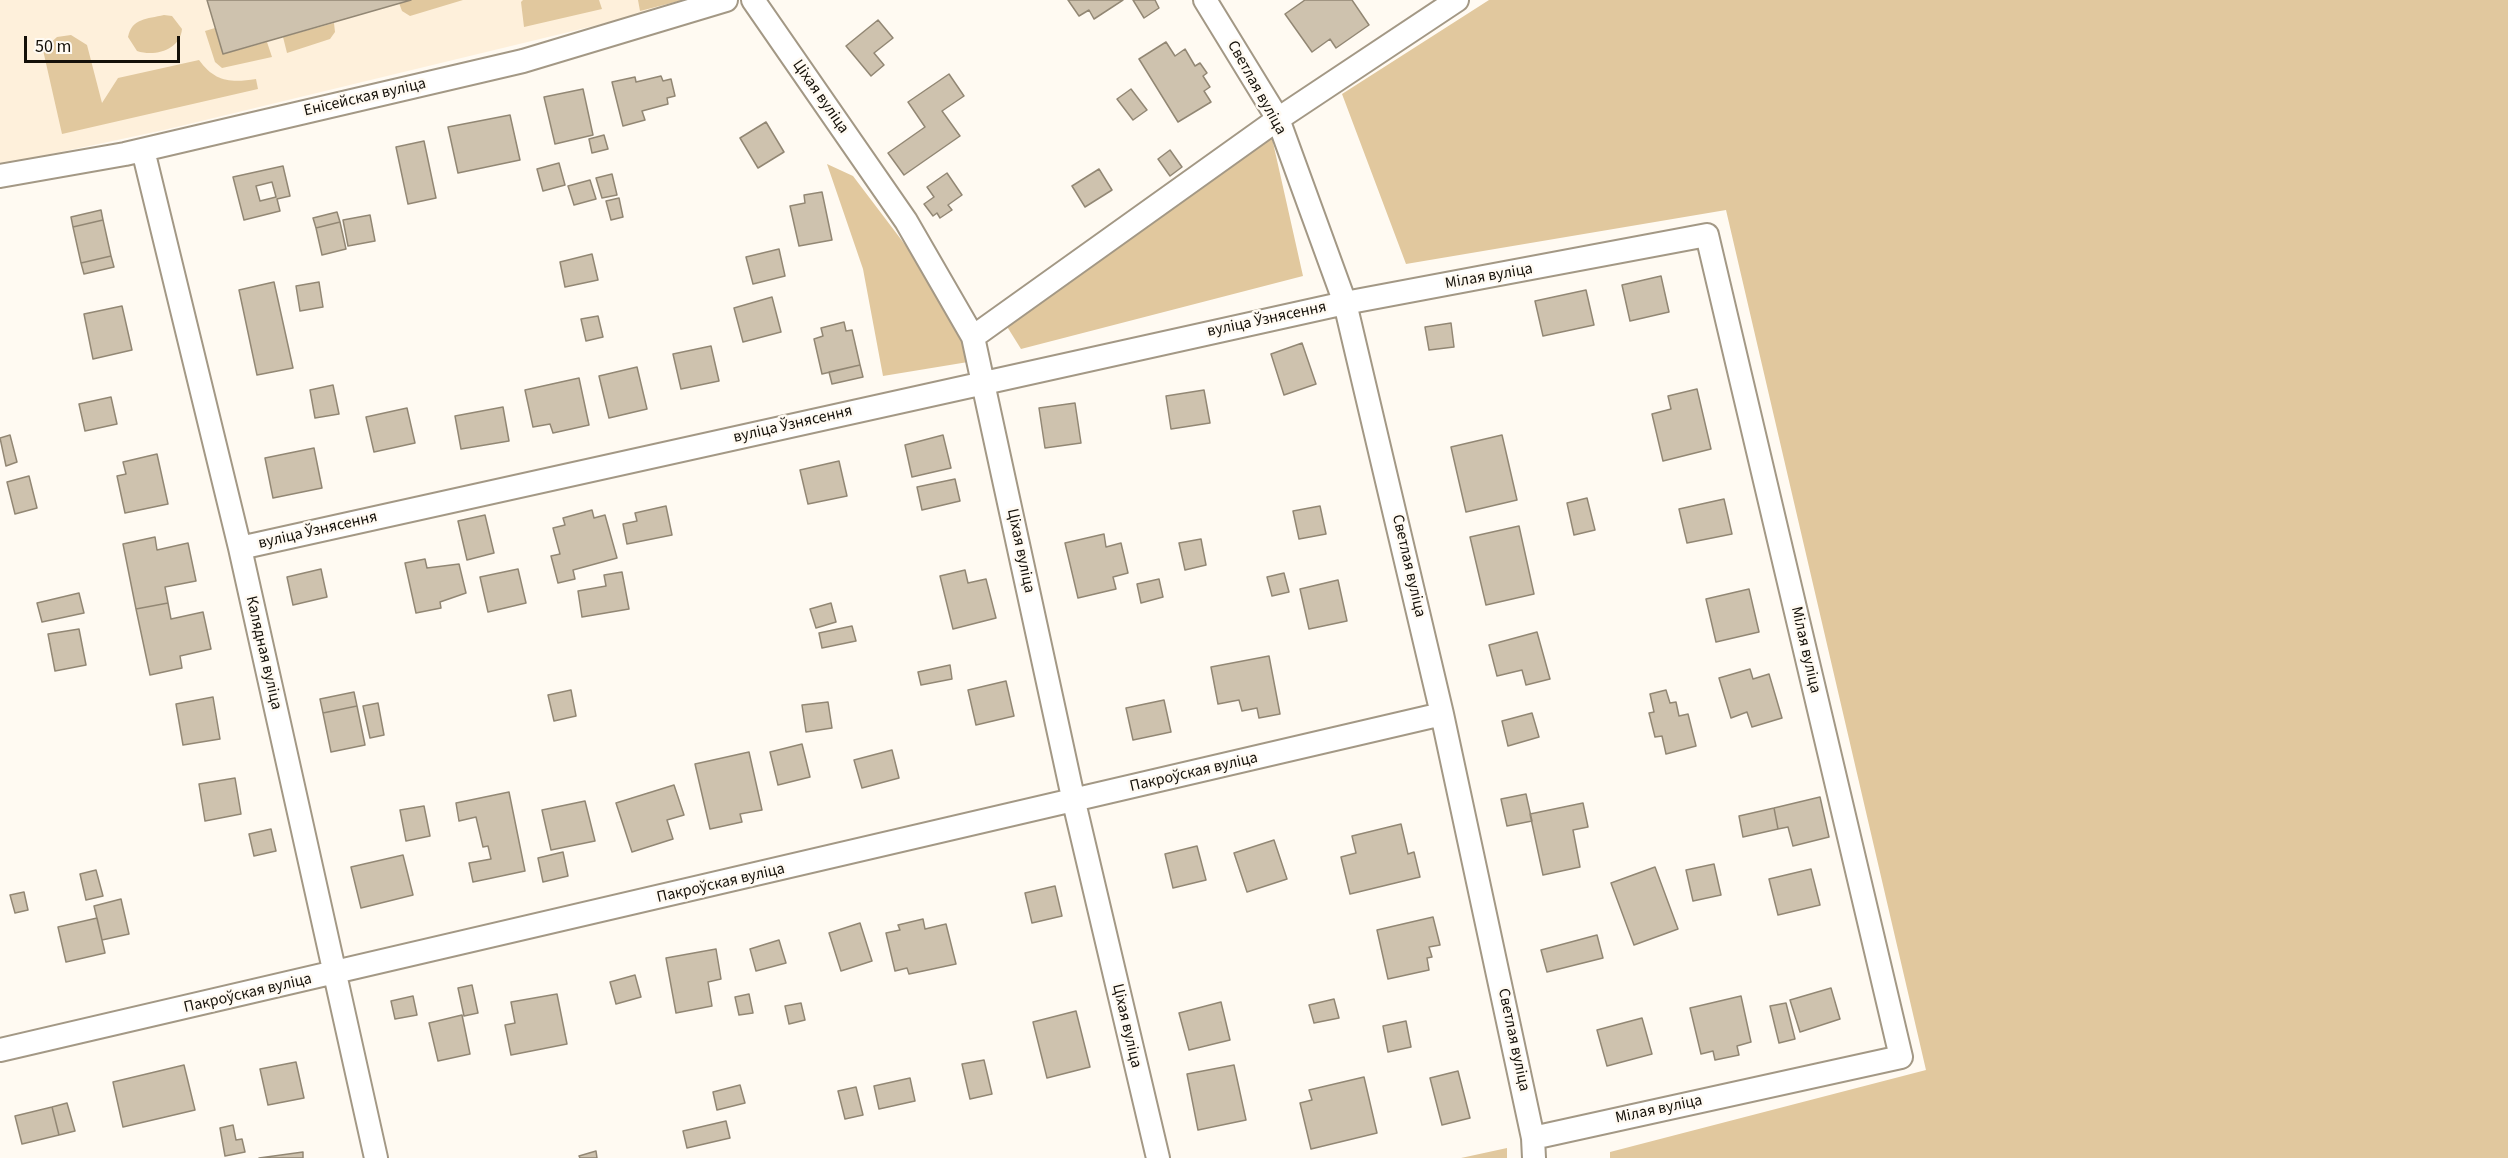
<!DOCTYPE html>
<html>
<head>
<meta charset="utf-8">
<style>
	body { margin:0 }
	#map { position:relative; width:2508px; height:1158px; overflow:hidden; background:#fffaf2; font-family:"Source Sans 3",sans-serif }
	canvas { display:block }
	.scale { position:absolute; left:24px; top:36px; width:156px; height:27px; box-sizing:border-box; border:3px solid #141009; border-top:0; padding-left:8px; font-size:18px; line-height:21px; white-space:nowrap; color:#141009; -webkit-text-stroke:4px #fffaf2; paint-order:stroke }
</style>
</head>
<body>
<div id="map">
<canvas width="2508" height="1158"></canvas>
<div class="scale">50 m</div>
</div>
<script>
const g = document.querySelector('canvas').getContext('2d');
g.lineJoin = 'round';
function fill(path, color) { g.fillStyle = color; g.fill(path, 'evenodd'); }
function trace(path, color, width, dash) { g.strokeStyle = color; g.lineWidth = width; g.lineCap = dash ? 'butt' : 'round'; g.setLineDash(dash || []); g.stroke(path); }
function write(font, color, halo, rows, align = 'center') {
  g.font = font + ' "Source Sans 3",sans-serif'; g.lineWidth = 5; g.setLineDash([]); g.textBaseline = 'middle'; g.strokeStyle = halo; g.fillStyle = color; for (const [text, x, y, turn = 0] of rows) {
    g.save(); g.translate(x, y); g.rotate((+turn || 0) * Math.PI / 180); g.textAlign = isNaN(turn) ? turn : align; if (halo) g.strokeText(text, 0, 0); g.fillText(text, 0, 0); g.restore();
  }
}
fill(new Path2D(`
	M0,0h701l-537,130 -164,35z`), '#fef0db');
fill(new Path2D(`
	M411,0h52l-53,16 -8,-5 -3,-8z
	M523,0h76l3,9 -78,18 -3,-25z
	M638,0h45l-43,11z
	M1489,0h1019v1158h-898v-6l316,-82 -200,-860 -320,54 -64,-170z
	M164,15l8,1 10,13c-2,21 -27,28 -45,22l-9,-14c4,-19 19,-18 36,-22z
	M334,23l1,9 -5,7 -43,14 -4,-16z
	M215,28l8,26 44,-12 5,15 -50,11 -7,-6 -10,-31z
	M71,35l16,10 15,58 16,-25 81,-18c16,22 32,23 57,19l2,10 -196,45 -19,-84 14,-13z
	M1272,138l31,138 -282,73 -15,-24z
	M827,164l26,12 50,66 34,48 22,40 9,32 -85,14 -20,-107z
	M1507,1148v10h-46z`), '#e1c89e');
const building = new Path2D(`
	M207,0h204l-188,54z
	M1068,0h55l-29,19 -5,-9 -10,6z
	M1133,0h22l4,8 -15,10z
	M1305,0h47l17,25 -33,23 -6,-9 -18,13 -27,-38z
	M878,20l15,18 -19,15 10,12 -13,11 -25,-30z
	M1166,42l9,14 10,-7 10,17 5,-3 7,10 -4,3 7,11 -6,4 7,11 -33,20 -39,-63z
	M949,74l15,22 -22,15 18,25 -56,39 -16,-22 37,-26 -17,-25z
	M661,76l2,5 8,-2 4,17 -8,2 1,6 -26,7 3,9 -22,6 -11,-44 23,-5 1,5z
	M583,89l10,46 -38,9 -11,-47z
	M1131,89l16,21 -14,10 -16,-21z
	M510,115l10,45 -62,13 -10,-46z
	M766,122l18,30 -26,16 -18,-30z
	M604,135l4,14 -16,4 -3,-14z
	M424,141l12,57 -28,6 -12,-57z
	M1170,150l12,17 -12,9 -12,-17z
	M559,163l6,22 -22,6 -6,-22z
	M283,166l7,30 -13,3 3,12 -36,9 -11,-43z
	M1099,169l13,21 -27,17 -13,-21z
	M947,173l15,22 -14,10 4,5 -12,8 -3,-5 -4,3 -9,-12 10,-7 -7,-10z
	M612,174l5,21 -15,3 -6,-20z
	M590,180l6,19 -22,6 -6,-19z
	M272,182l4,15 -16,4 -4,-15z
	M822,192l10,48 -33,6 -9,-40 15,-3 -1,-8z
	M619,198l4,19 -12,3 -5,-19z
	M101,210l2,10 -30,7 -2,-10z
	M337,212l3,10 -24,6 -3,-10z
	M370,215l5,26 -27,5 -5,-26z
	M103,220l8,36 -30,7 -8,-36z
	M340,222l6,27 -24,6 -6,-27z
	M779,249l6,27 -32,8 -7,-27z
	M592,254l6,26 -33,7 -5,-25z
	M111,256l3,11 -30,7 -3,-11z
	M1661,276l8,36 -39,9 -8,-36z
	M274,282l19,86 -36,7 -18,-85z
	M319,282l4,25 -23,4 -4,-25z
	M1586,290l8,35 -51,11 -8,-35z
	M772,297l9,35 -38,10 -9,-34z
	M122,306l10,44 -39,9 -9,-45z
	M598,316l5,21 -17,4 -5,-22z
	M844,322l2,9 6,-1 8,35 -38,9 -8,-35 9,-3 -2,-8z
	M1451,323l3,24 -25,3 -4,-23z
	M1302,343l14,41 -32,11 -13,-41z
	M711,346l8,35 -38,8 -8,-35z
	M860,365l3,12 -31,7 -3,-12z
	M637,367l10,42 -38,9 -10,-42z
	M579,378l10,47 -36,8 -3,-9 -17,3 -8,-37z
	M333,385l6,29 -24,4 -5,-28z
	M1697,389l14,60 -48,12 -11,-47 19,-5 -3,-13z
	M1204,390l6,33 -39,6 -5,-33z
	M111,397l6,27 -32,7 -6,-27z
	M1075,403l6,40 -36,5 -6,-40z
	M503,407l6,34 -48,8 -6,-33z
	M407,408l8,35 -41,9 -8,-35z
	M10,435l7,27 -11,4 -6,-28z
	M943,435l8,33 -39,9 -7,-32z
	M1502,435l15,65 -51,12 -15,-65z
	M314,448l8,40 -49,10 -8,-40z
	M157,454l11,50 -43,9 -8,-37 9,-2 -3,-12z
	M839,461l8,35 -39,8 -8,-34z
	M29,476l8,32 -22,6 -8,-32z
	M955,479l5,22 -38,9 -5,-23z
	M1587,498l8,32 -21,5 -7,-32z
	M1724,499l8,35 -45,9 -8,-34z
	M666,506l6,29 -45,9 -4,-20 14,-3 -2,-8z
	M1320,506l6,28 -27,5 -6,-28z
	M592,510l2,8 11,-3 12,43 -44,12 2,9 -17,4 -7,-27 9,-2 -7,-26 12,-3 -2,-7z
	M485,515l9,38 -27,7 -9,-39z
	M1519,526l15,68 -48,11 -16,-68z
	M1104,534l2,13 15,-4 7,30 -15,4 3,12 -38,9 -13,-55z
	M155,537l2,13 31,-7 8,38 -31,6 3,16 -32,6 -13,-65z
	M1201,539l5,26 -21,5 -6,-27z
	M425,559l2,9 32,-4 7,29 -26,9 1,6 -25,5 -11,-50z
	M321,569l6,28 -34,8 -6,-28z
	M518,569l8,34 -38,9 -8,-35z
	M965,570l3,13 18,-4 10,39 -43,11 -13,-53z
	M622,572l7,37 -47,8 -4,-26 28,-5 -2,-11z
	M1284,573l5,19 -17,4 -5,-19z
	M1159,579l4,18 -22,6 -4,-19z
	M1338,580l9,41 -38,8 -9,-40z
	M1749,589l10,43 -43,10 -10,-43z
	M79,593l5,20 -42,9 -5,-19z
	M168,603l3,16 32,-7 8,37 -31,7 2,12 -32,7 -14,-66z
	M831,603l5,19 -20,6 -6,-19z
	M852,626l4,15 -34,7 -3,-15z
	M79,629l7,36 -31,6 -7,-37z
	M1537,632l13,47 -24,6 -4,-15 -25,6 -8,-31z
	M1269,656l11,58 -21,4 -2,-10 -15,3 -3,-11 -21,4 -7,-37z
	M950,665l2,14 -31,6 -3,-13z
	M1750,669l3,10 16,-5 13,44 -30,9 -5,-15 -16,6 -12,-40z
	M1006,681l8,35 -38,9 -8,-35z
	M571,690l5,26 -22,5 -6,-26z
	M1666,690l4,13 6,-1 3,14 9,-2 8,32 -30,8 -4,-18 -7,1 -6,-24 5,-1 -4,-18z
	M354,692l3,14 -34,7 -3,-14z
	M213,697l7,42 -37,6 -7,-41z
	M1164,700l7,32 -38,8 -7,-32z
	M828,702l4,26 -26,4 -4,-27z
	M378,703l6,32 -14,3 -7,-32z
	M357,706l8,39 -34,7 -8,-39z
	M1532,713l7,24 -31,9 -6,-25z
	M802,744l8,33 -32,8 -8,-33z
	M892,750l7,28 -37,10 -8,-28z
	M749,752l13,58 -22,4 2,8 -32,7 -15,-65z
	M235,778l6,36 -36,7 -6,-37z
	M674,785l10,30 -17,5 6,19 -41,13 -16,-49z
	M509,792l16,79 -52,11 -4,-19 22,-4 -3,-13 -5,1 -7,-30 -17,4 -3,-18z
	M1526,794l6,27 -25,5 -6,-27z
	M1820,797l9,40 -36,9 -5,-19 -10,2 -4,-21z
	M585,801l10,40 -44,9 -9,-40z
	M1583,803l5,24 -15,3 7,37 -37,8 -13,-61z
	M424,806l6,30 -24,5 -6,-31z
	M1774,808l4,21 -35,8 -4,-21z
	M1401,824l7,30 6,-2 6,25 -70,17 -9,-37 15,-4 -4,-17z
	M271,829l5,22 -22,5 -5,-22z
	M1274,840l13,39 -40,13 -13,-39z
	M1197,846l9,34 -33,8 -8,-34z
	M563,852l5,24 -25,6 -5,-24z
	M403,855l10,40 -52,13 -10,-41z
	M1714,864l7,31 -28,6 -7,-31z
	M1655,867l23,62 -44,16 -23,-62z
	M1811,869l9,36 -42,10 -9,-36z
	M96,870l7,26 -17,4 -6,-26z
	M1055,886l7,30 -30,7 -7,-30z
	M24,892l4,18 -13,3 -5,-18z
	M121,899l8,35 -27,6 -8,-34z
	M1433,917l7,28 -11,2 3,10 -5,1 2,12 -41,9 -11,-49z
	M97,918l8,35 -39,9 -8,-35z
	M923,919l2,10 21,-5 10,40 -47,10 -2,-6 -12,3 -9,-38 14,-3 -2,-5z
	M860,923l12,38 -31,10 -12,-38z
	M1597,935l6,23 -56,14 -6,-22z
	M779,940l7,23 -30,8 -6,-22z
	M716,949l5,30 -13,3 4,24 -36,7 -10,-55z
	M635,975l6,22 -25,7 -6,-22z
	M472,985l6,28 -14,3 -6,-28z
	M1831,988l9,31 -40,13 -10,-32z
	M557,994l10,50 -56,11 -6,-30 10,-2 -4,-21z
	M749,994l4,19 -14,2 -4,-18z
	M413,996l4,19 -22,4 -4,-18z
	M1741,996l10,46 -14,4 2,9 -24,5 -2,-9 -12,3 -11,-46z
	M1334,999l5,19 -25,5 -5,-18z
	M1221,1002l9,38 -41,10 -10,-37z
	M801,1003l4,17 -16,4 -4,-18z
	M1786,1003l9,36 -16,4 -9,-37z
	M1076,1011l14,56 -43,11 -14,-56z
	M462,1015l8,39 -32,7 -9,-38z
	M1642,1018l10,36 -45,12 -10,-36z
	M1406,1021l5,26 -23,5 -5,-26z
	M984,1060l8,34 -22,5 -8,-35z
	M296,1062l8,36 -36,7 -8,-36z
	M184,1065l11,45 -72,17 -10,-45z
	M1234,1065l12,55 -48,10 -11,-56z
	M1458,1071l12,47 -28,7 -12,-47z
	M1364,1077l13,56 -66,16 -11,-46 12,-3 -3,-10z
	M910,1078l5,23 -36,8 -5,-23z
	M740,1085l5,18 -28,7 -4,-18z
	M856,1087l7,28 -18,4 -7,-28z
	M67,1103l8,28 -16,4 -7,-28z
	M52,1107l7,28 -37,9 -7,-28z
	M726,1121l4,17 -43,10 -4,-17z
	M233,1125l3,15 6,-1 3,13 -20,4 -5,-28z
	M596,1151l1,7h-17l-1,-2z
	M303,1152v6h-44z`);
fill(building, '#cec2ae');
trace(building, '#928774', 1.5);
const street = new Path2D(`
	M753,0l153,221 67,116 101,465 84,356
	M1205,0l73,119 67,184 97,411 91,424 1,20
	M143,150l97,398 136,610
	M0,176l125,-22 398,-93 203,-61
	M973,337l305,-218 179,-119
	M240,548l1105,-245 362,-68 194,822 -368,81
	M0,1050l1442,-336`);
trace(street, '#a39885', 26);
trace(street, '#fff', 22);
write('16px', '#141009', '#fffaf2', [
	["Светлая вуліца",1256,88,61],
	["Ціхая вуліца",820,97,55],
	["Енісейская вуліца",365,98,-13],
	["Мілая вуліца",1489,277,-10],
	["вуліца Ўзнясення",1267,320,-12],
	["вуліца Ўзнясення",793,425,-13],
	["вуліца Ўзнясення",318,531,-13],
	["Ціхая вуліца",1020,551,78],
	["Светлая вуліца",1408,566,77],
	["Мілая вуліца",1805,650,77],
	["Калядная вуліца",263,653,77],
	["Пакроўская вуліца",1194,773,-13],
	["Пакроўская вуліца",721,884,-13],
	["Пакроўская вуліца",248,994,-13],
	["Ціхая вуліца",1126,1026,77],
	["Светлая вуліца",1513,1040,78],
	["Мілая вуліца",1659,1110,-12]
]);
</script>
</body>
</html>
